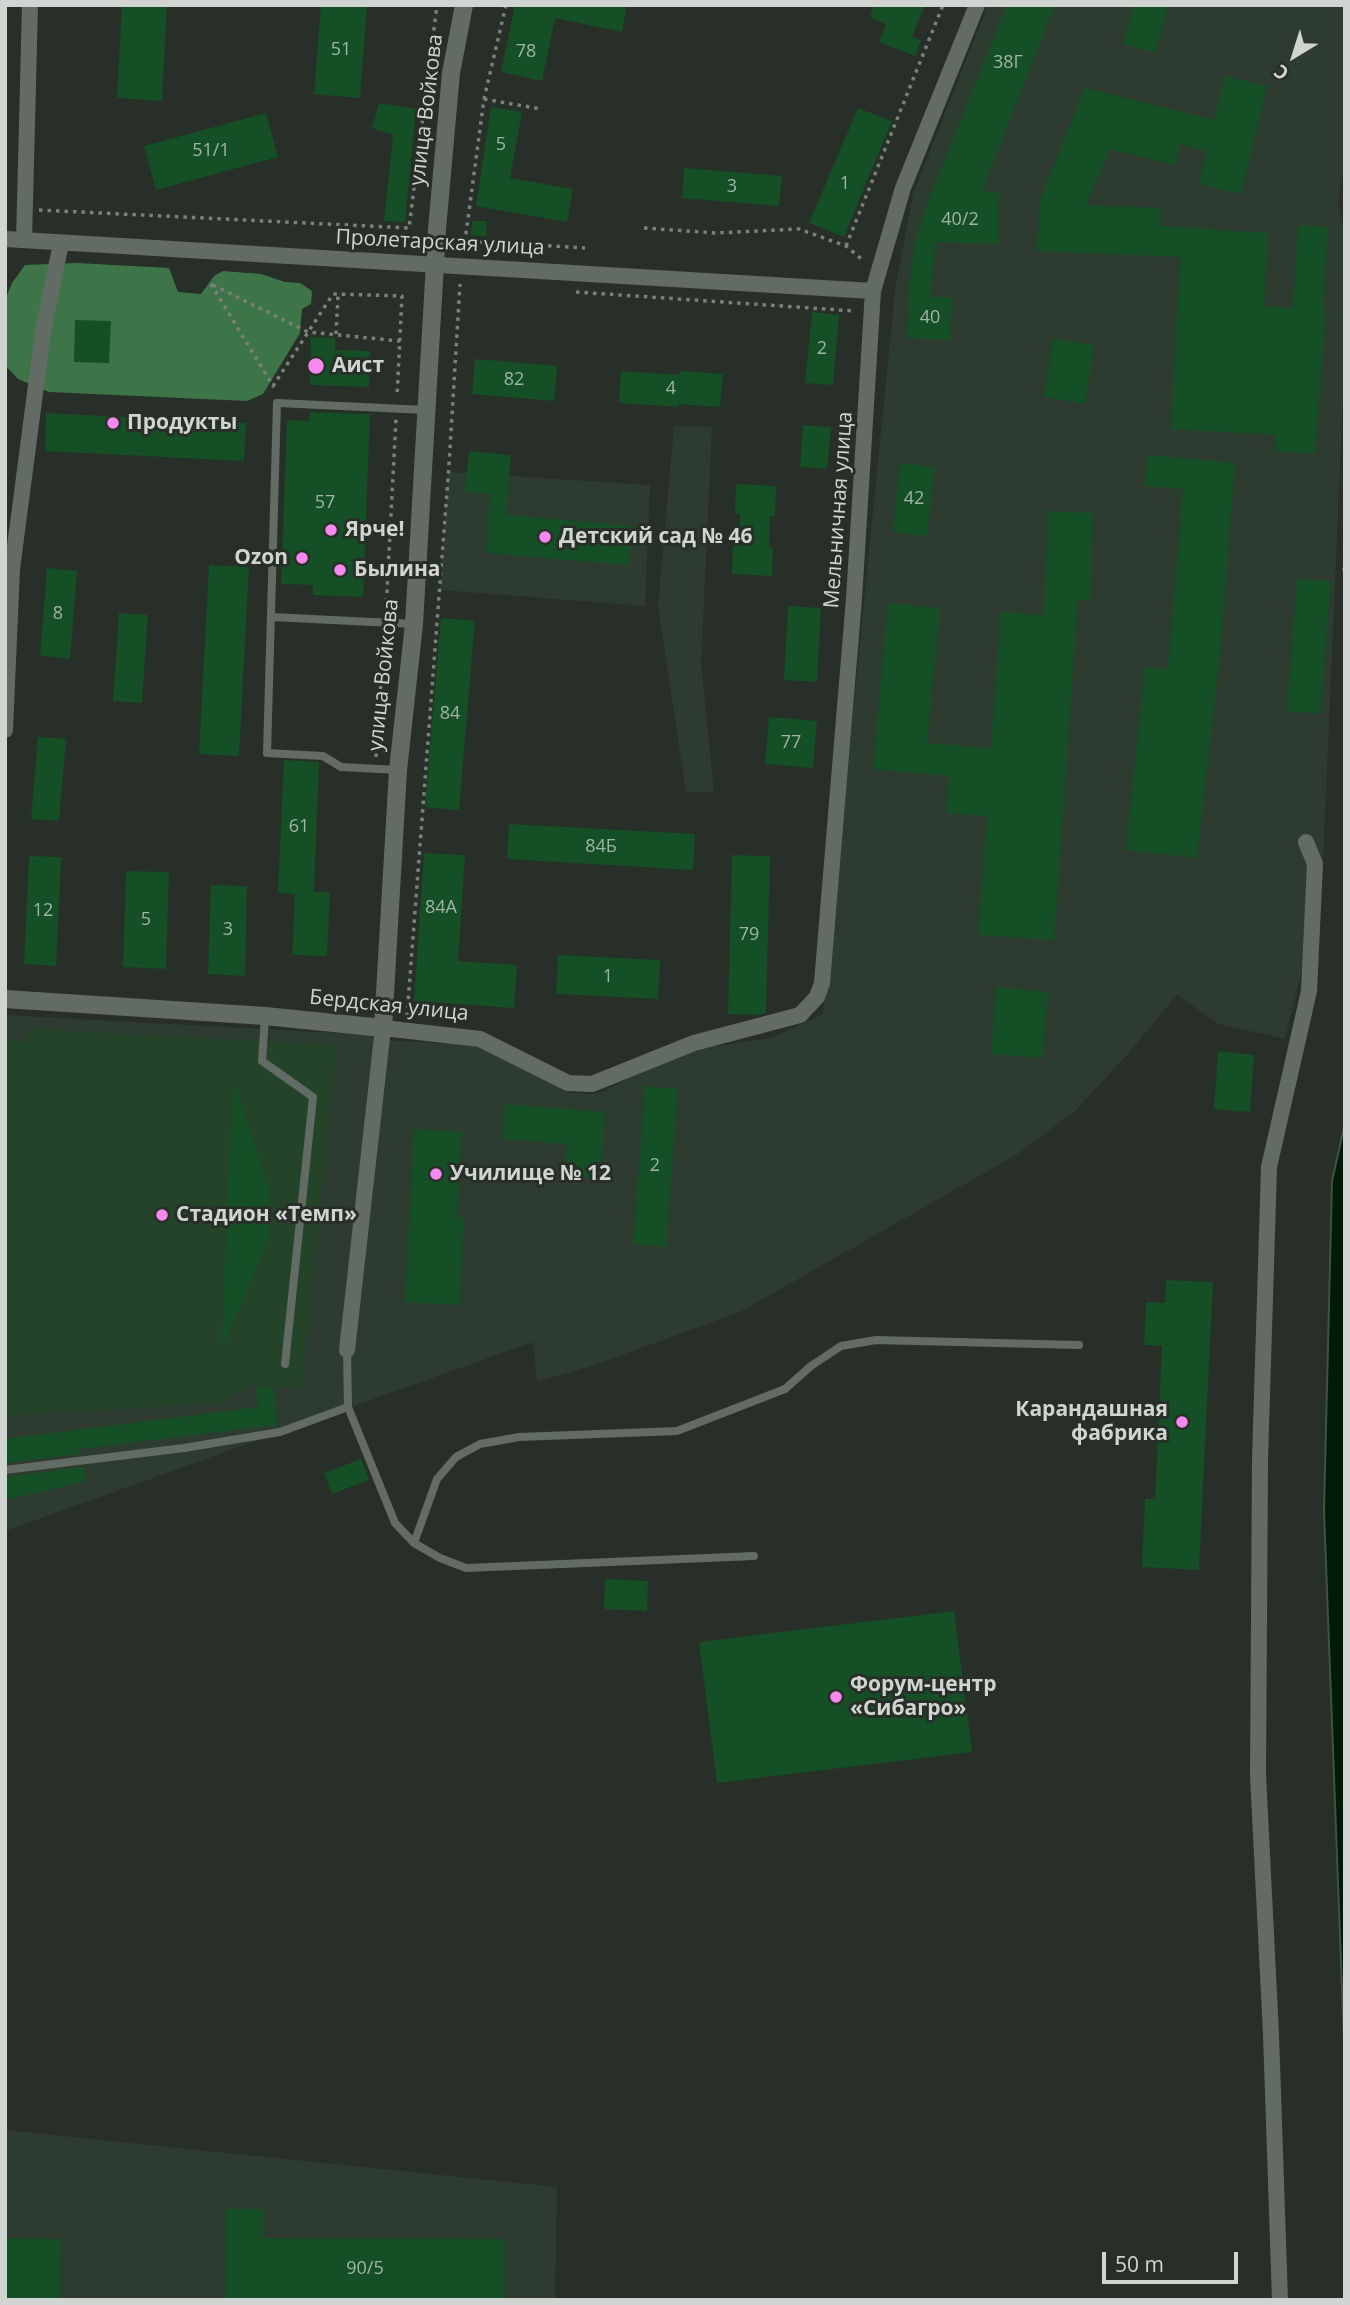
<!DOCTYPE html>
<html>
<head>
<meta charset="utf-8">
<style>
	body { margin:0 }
	#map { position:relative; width:1350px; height:2305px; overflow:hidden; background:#272f28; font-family:"Open Sans",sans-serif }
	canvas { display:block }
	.frame { position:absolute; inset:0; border:7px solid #d1d5d1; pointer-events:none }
	.north { position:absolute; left:1259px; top:21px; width:70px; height:70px; -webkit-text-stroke:5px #272f28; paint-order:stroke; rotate:218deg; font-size:19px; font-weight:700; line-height:28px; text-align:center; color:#d1d5d1 }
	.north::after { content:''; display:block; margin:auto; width:24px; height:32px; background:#d1d5d1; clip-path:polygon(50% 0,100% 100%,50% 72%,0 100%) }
	.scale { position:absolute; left:1102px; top:2252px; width:136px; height:32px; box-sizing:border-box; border:4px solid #d1d5d1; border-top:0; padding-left:9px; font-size:21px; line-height:24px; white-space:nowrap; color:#d1d5d1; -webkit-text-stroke:5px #272f28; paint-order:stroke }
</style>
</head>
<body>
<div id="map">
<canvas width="1350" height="2305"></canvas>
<div class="frame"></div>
<div class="north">С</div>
<div class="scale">50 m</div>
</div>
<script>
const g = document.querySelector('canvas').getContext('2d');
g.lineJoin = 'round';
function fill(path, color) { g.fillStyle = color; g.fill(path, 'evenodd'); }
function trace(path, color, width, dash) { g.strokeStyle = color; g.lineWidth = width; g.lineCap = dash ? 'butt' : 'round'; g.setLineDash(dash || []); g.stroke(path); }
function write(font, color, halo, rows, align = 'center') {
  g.font = font + ' "Open Sans",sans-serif'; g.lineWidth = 6; g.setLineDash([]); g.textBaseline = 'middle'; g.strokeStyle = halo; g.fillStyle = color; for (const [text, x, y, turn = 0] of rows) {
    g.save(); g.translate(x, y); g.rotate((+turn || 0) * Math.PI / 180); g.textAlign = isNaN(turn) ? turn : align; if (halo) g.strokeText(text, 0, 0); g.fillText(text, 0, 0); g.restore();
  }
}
fill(new Path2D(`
	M988,5h357v154l-7,43 7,32v113l-23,540 -37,152 -66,-15 -42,-29 -51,61 -50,54 -60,45 -274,156 -147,54 -58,17 -4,-40 -528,189v-516l366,20 24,6 84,4 92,48 20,1 14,-3 28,-15 70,-28 68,-10 52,-24 72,-724 18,-96z
	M674,426l38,1 -11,237 13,128h-28l-28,-186z
	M448,472l202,13 -5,121 -205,-16z
	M5,2130l552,57 -2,113h-550z`), '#2e3b30');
fill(new Path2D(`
	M29,1029l308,16 -35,345 -50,-6 -33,19 -214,13v-376l22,2z`), '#24442a');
fill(new Path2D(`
	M77,263l92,5 9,24 23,2 13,-18 9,-5 38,3 24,8 15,1 12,8 -1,13 -9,5 -2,24 -37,61 -16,7 -198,-9 -31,-13 -13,-14v-65l7,-17 13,-18z`), '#3d7549');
const water = new Path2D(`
	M1345,1123v946l-21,-559 8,-329z`);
fill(water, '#001b06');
trace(water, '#3f5343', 2);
fill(new Path2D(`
	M122,5h45l-5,96 -45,-3z
	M321,5h46l-7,93 -46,-4z
	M515,5h112l-5,27 -67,-14 -13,63 -41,-9z
	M874,5h51l-13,32 9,3 -6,16 -36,-14 7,-18 -16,-7z
	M1007,5h48l-73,186 17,1 -1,52 -62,-2 -6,55 22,1 -2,42 -43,-2 3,-60 5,-38 14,-41z
	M1134,5h34l-13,48 -32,-9z
	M1225,76l42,10 -26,108 -42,-10 8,-33 -27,-7 -5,21 -65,-16 -24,56 74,3v18l108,7 -4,73 29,2 5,-83 30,2 -5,83 3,1 -11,143 -40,-3 1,-16 -105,-6 9,-172 -143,-6 3,-52 45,-111 129,32z
	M379,103l37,6 -11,113 -21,-1 9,-86 -21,-7z
	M491,107l31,5 -12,66 63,11 -6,33 -91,-16z
	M858,108l34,13 -48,116 -35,-14z
	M266,113l12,44 -122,33 -12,-44z
	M684,168l98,8 -3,30 -97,-8z
	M472,221h15l-1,16 -15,-2z
	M812,312l27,3 -6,70 -28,-2z
	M75,320l36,1 -2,42 -35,-1z
	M311,337l24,1v12l35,1 -1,36 -59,-2z
	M1053,339l41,6 -9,59 -41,-7z
	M475,359l82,7 -3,35 -82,-7z
	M621,371l58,4 1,-4 43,3 -3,33 -42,-3v3l-59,-4z
	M310,412l60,2 -7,183 -50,-2v-10l-32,-1 6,-164 22,1z
	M46,413l200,10 -2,38 -199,-10z
	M803,425l28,2 -4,42 -27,-2z
	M469,451l42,4 -5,60 126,11 -3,39 -143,-12 4,-59 -25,-2z
	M1147,455l88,8 -15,192 -23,203 -71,-8 19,-183 23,2 15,-180 -38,-3z
	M900,463l35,4 -8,69 -34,-4z
	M736,484l40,2 -1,30h-5l-1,31h4l-1,29 -40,-2 1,-31 5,1 2,-30h-5z
	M1048,511l45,2 -3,87h-12l-24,340 -76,-5 9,-119 -41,-3 3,-37 -76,-7 15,-166 52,5 -13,135 64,5 10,-136 43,3z
	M209,565l40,2 -10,189 -40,-2z
	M47,568l30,3 -7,88 -30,-3z
	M1297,579l34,2 -11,133 -33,-3z
	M788,606l33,2 -4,74 -33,-2z
	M119,613l29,2 -6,88 -29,-2z
	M441,618l34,3 -16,189 -34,-3z
	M769,717l48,4 -4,47 -48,-4z
	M38,737l28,2 -7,82 -28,-2z
	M284,760l35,2 -5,130h16l-3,64 -35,-1 3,-61 -17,-1z
	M509,824l186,10 -2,36 -186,-11z
	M424,853l41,2 -7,106 59,4 -3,43 -100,-7z
	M732,855l38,1 -4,157 -8,2 -30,-1z
	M29,856l32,1 -5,109 -32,-2z
	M126,871l43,1 -3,97 -43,-2z
	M211,885l36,1 -2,90 -37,-2z
	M558,955l102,5 -2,39 -102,-5z
	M996,987l52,5 -5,66 -52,-4z
	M1218,1051l36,4 -4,57 -36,-3z
	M233,1084h2l35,110 -1,43 -46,109h-1z
	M645,1086l33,3 -12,158 -33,-3z
	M505,1104l100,8 -5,67 -36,-3 3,-32 -65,-5z
	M414,1129l48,3 -5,85h7l-4,88 -55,-3z
	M1166,1280l47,2 -14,288 -57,-3 3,-68h10l7,-153 -18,-1 2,-43 19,1z
	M256,1386l18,2 3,37 -199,24 2,5 -75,9v-24l253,-32z
	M361,1459l8,21 -37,14 -8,-21z
	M83,1467l4,14 -82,19v-23z
	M605,1579l43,2 -1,30 -43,-2z
	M954,1611l18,141 -255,31 -18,-141z
	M226,2209h37v29l241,1v60l-278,-1z
	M5,2238l56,1 -1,61h-55z`), '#144f25');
trace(new Path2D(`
	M506,5l-22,94 -19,142 120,7
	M484,99l57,10
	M39,210l370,18 28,-223
	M644,228l72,5 83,-4 47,17 18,15
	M846,246l97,-241
	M211,284l62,102 60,-92 69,2 -5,101
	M213,285l95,47 92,9
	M576,292l279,19
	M336,334l2,-39
	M1344,571l1,-12
	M386,610l10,-191
	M376,757l8,-121
	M407,1016l42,-551 11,-181`), '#7a807a', 3.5, [3.5, 5]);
trace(new Path2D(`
	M271,617l143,7
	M398,770l-57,-3 -18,-11 -56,-3 10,-350 149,7
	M265,1017l-3,44 51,36 -28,267
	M347,1350l1,57 47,116 19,20 26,15 26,10 288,-12
	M5,1470l179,-22 96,-16 68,-25
	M414,1543l23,-64 19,-22 24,-13 39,-7 158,-6 108,-42 26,-23 30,-20 35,-6 203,5`), '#636c64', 8);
trace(new Path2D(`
	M5,239l868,52
	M24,240l6,-235
	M5,730l7,-161 31,-237 18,-89
	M347,1350l36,-322 97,11 88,44 24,1 102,-41 106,-28 17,-18 5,-14 32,-384 19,-308 30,-103 74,-183
	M1280,2300l-9,-266 -13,-259 2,-315 9,-293 40,-176 6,-127 -9,-22`), '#636c64', 16);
trace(new Path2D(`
	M5,999l260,17 118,12 15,-258 16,-146 23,-395 14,-156 13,-68`), '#636c64', 18);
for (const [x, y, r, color] of [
	[316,366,9,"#f589ef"],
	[113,423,7,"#f589ef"],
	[331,530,7,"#f589ef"],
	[545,537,7,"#f589ef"],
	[302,558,7,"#f589ef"],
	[340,570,7,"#f589ef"],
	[436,1174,7,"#f589ef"],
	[162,1215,7,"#f589ef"],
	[1182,1422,7,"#f589ef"],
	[836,1697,7,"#f589ef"]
]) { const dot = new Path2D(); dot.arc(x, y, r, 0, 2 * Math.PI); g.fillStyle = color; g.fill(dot); trace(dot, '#272f28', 2.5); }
write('18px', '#a2b4a6', null, [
	["51",341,50],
	["78",526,52],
	["38Г",1008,63],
	["5",501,145],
	["51/1",211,151],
	["1",845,184],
	["3",732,187],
	["40/2",960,220],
	["40",930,318],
	["2",822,349],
	["82",514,380],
	["4",671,389],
	["42",914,499],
	["57",325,503],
	["8",58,614],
	["84",450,714],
	["77",791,743],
	["61",299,827],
	["84Б",601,847],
	["84А",441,908],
	["12",43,911],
	["5",146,920],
	["3",228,930],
	["79",749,935],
	["1",608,977],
	["2",655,1166],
	["90/5",365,2269]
]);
write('21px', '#d1d5d1', '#272f28', [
	["улица Войкова",427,110,-83],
	["Пролетарская улица",440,243,3],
	["Мельничная улица",839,510,-86],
	["улица Войкова",384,675,-84],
	["Бердская улица",389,1006,6]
]);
write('bold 21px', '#d1d5d1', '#272f28', [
	["Аист",332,366],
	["Продукты",127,423],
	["Ярче!",345,530],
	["Детский сад № 46",559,537],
	["Ozon",288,558,"right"],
	["Былина",354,570],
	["Училище № 12",450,1174],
	["Стадион «Темп»",176,1215],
	["Карандашная",1168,1410,"right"],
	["фабрика",1168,1434,"right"],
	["Форум-центр",850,1685],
	["«Сибагро»",850,1709]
], 'left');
</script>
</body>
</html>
